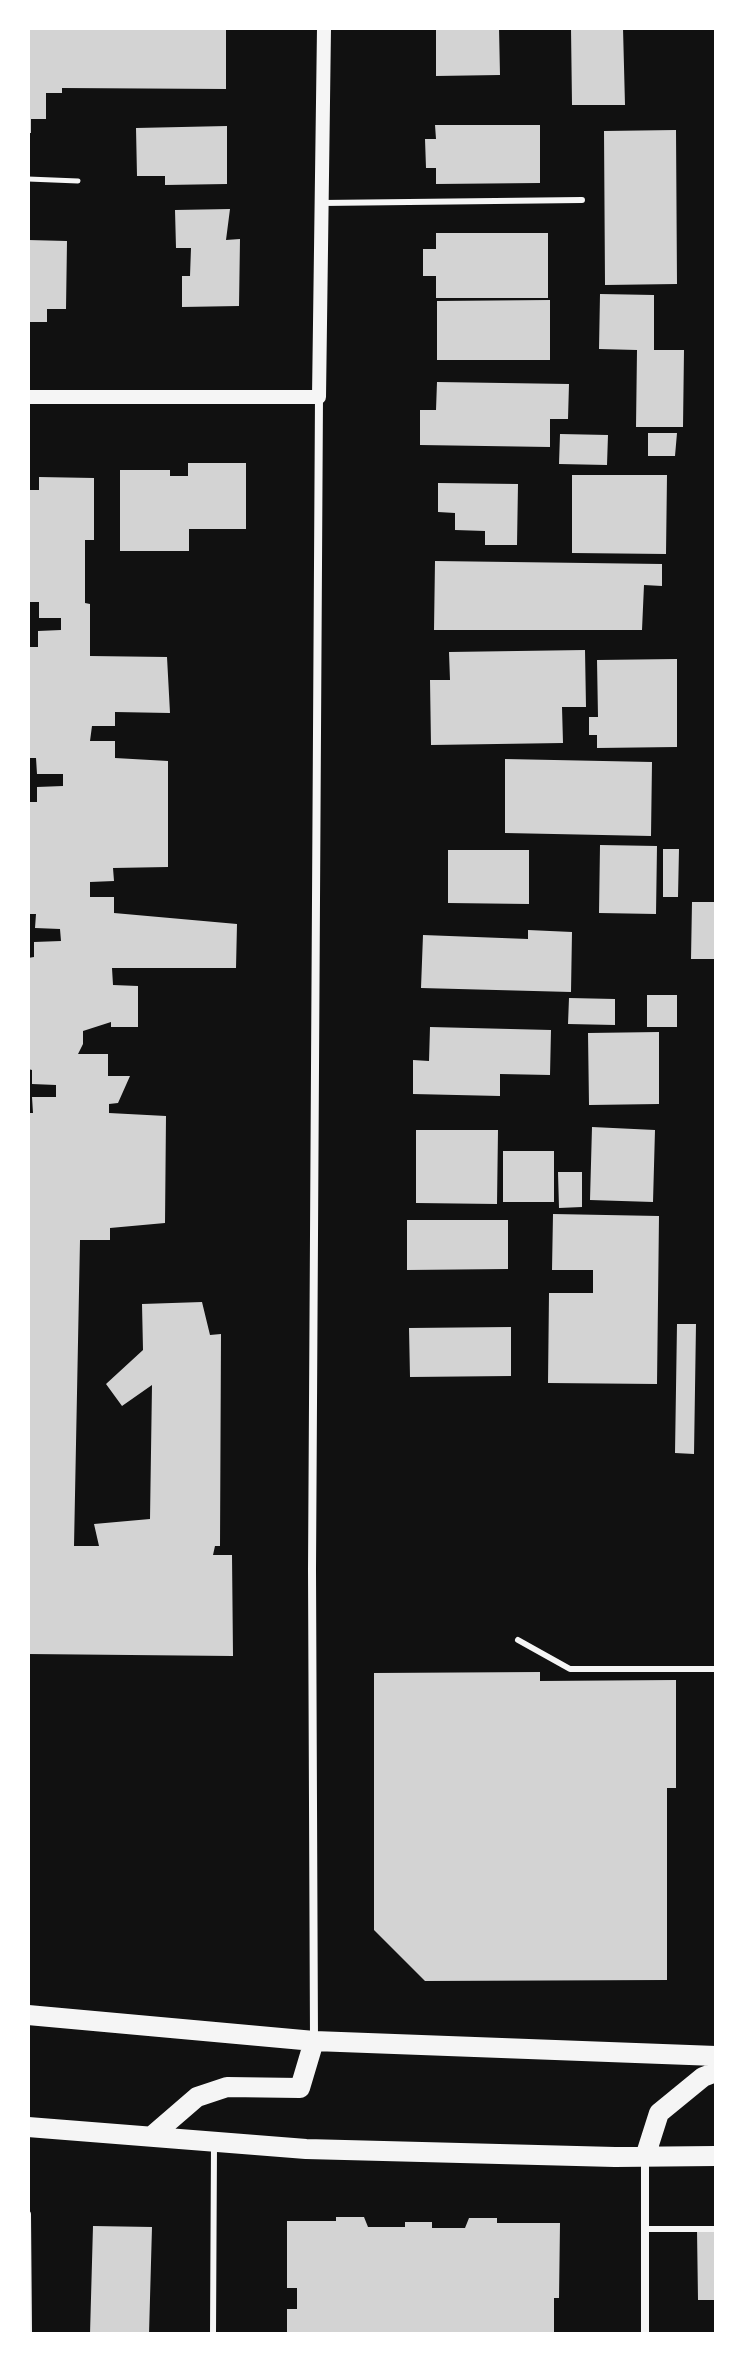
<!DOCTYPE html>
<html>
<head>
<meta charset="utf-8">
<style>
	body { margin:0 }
	#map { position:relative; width:744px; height:2362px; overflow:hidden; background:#111; font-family:"Libre Baskerville",serif }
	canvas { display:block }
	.frame { position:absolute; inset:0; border:30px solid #fff; pointer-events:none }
</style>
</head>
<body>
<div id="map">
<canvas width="744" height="2362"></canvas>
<div class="frame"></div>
</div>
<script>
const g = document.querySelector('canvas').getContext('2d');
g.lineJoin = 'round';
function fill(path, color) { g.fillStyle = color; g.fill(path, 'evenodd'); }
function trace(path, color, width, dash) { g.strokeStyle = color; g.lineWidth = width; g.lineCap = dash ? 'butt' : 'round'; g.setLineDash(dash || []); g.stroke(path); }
fill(new Path2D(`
	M28,28h198v61l-164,-1v5h-16v26h-15v14h-3z
	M436,28h63l1,47 -64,1z
	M571,28h52l2,77h-53z
	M435,125h105v58l-104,1v-16h-10l-1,-29h11z
	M227,126v58l-62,1v-9h-28l-1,-48z
	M676,130l1,154 -72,1 -1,-154z
	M230,209l-4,31 14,-1 -1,67 -57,1v-31h8l1,-28h-15l-1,-38z
	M436,233h112v65h-112v-22h-13v-27h13z
	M28,240l39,1 -1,68h-19v13h-19z
	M600,294l54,1v55h30l-1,77h-47l1,-77 -38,-1z
	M550,300v60h-113v-59z
	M437,382l132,2 -1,35h-18v28l-130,-2v-35h16z
	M648,433h29l-2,23h-27z
	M560,434l48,1 -1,30 -48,-1z
	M188,463h58v66h-57v22h-69v-81h50v6h18z
	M572,475h95l-1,79 -94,-1z
	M39,477l55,1v62h-9v63l5,1v52l77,1 3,56 -55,-1v14h-23l-2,15h25v17l53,3v106l-55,1 1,13 -24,1v15h24v16l123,11 -1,44h-124l1,17 25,1v41h-27v-5l-28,9v13l-5,10h30v22h22l-12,27 -9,1v9l57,3 -1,107 -55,5v12h-30l-6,306h25l-5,-22 56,-5 2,-134 -30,21 -16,-22 37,-34 -1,-46 60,-2 8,33 11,-1 -1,212h-5l-2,9h19l1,101 -205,-2v-541h5l-1,-16h24v-12l-24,-1v-14l-4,-1v-111l6,-1v-15l27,-1 -1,-12 -25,-1 1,-14h-8v-112h9v-15l26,-1v-12h-26l-1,-16h-8v-111h10v-16l23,-1v-12h-22v-16h-11v-112h11z
	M438,483l80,1 -1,61h-32v-14l-30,-1v-17l-17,-1z
	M435,561l227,3v22l-18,-1 -2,45h-208z
	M585,650l1,57h-24l1,36 -132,2 -1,-65h20l-1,-28z
	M677,659v88l-80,1v-13h-8v-18h9l-1,-57z
	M505,759l147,3 -1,74 -146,-3z
	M600,845l57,1 -1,68 -57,-1z
	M663,849h16l-1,48h-15z
	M448,850h81v54l-81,-1z
	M692,902h24v57h-25z
	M528,930l44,2 -1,60 -150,-4 2,-53 105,4z
	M647,995h30v32h-30z
	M569,998l46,1v26l-47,-1z
	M430,1027l121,3 -1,45 -50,-1v22l-87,-2v-34l16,1z
	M659,1032v72l-70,1 -1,-72z
	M592,1127l63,3 -2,72 -63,-2z
	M416,1130h82l-1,74 -81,-1z
	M503,1151h51v51h-51z
	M558,1172h24v35l-23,1z
	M553,1214l106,2 -2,168 -109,-1 1,-90h44v-23h-41z
	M407,1220h101v49l-101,1z
	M677,1324h19l-2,130 -19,-1z
	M511,1327v49l-101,1 -1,-49z
	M540,1672v9l136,-1v108h-9v192l-242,1 -51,-51v-257z
	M336,2217h28l4,10h37v-5h27v6h33l4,-10h28v5h63l-1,75h-5v36h-267v-25h10v-21h-10v-67h49z
	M93,2226l59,1 -3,107h-59z
	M697,2230h19v70h-18z`), '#d3d3d3');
trace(new Path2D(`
	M28,179l50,2`), '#f5f5f5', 5);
trace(new Path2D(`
	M322,203l260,-3
	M518,1640l52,29h146
	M28,2214l1,120
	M645,2229h71
	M213,2334l1,-188`), '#f5f5f5', 6);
trace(new Path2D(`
	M314,2040l-2,-472 7,-1171
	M645,2334v-176`), '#f5f5f5', 8);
trace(new Path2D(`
	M28,397h291l5,-369`), '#f5f5f5', 14);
trace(new Path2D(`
	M28,2015l286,26 402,15
	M28,2127l278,22 309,8 101,-1
	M153,2135l44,-38 30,-10 73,1 14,-47
	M645,2157l14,-44 44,-36 13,-5`), '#f5f5f5', 20);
</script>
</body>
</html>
